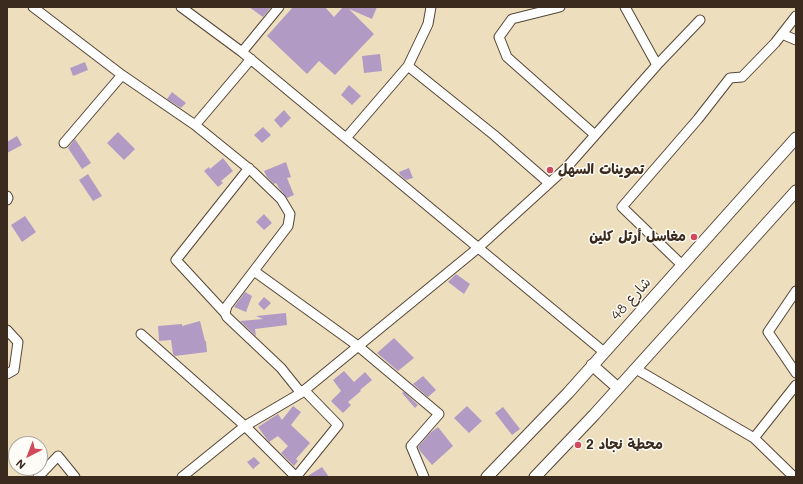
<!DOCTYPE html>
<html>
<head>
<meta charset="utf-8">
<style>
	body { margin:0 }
	#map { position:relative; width:803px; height:484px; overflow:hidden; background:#eddfbd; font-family:Mali,sans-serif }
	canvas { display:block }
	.frame { position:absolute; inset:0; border:8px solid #3b2a1e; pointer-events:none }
	.north { position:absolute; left:8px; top:436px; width:40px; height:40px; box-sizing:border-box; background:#fdfcf7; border:1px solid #afa8a0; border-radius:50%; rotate:222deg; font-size:11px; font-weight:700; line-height:16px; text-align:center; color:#3b2a1e }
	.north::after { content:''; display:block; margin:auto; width:14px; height:18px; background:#d1495b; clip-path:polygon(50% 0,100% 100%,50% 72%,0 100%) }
</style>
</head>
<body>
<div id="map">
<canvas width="803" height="484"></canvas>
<div class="frame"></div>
<div class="north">N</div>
</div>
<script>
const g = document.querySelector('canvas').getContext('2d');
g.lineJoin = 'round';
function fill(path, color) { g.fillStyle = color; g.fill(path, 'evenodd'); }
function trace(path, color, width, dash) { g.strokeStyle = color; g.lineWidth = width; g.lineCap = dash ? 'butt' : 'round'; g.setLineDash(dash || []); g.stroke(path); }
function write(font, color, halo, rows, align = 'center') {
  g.font = font + ' Mali,"Playpen Sans Arabic",sans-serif'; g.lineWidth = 3; g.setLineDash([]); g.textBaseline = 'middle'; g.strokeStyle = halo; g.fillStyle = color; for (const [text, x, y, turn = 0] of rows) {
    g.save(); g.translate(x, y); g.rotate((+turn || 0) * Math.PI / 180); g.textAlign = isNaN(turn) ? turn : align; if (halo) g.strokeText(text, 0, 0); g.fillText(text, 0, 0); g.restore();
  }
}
fill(new Path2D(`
	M249,7h22l-8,10z
	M293,7h32l9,10 9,-10h34l-5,12 -23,-10 25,25 -39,41 -16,-14 -12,13 -40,-38z
	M380,54l2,17 -18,2 -2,-17z
	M85,62l3,8 -15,6 -3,-8z
	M349,85l12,11 -9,9 -11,-10z
	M172,92l14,11 -5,5 -14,-9z
	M284,110l7,8 -10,10 -7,-8z
	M263,127l8,8 -9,8 -8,-8z
	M118,132l17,17 -11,11 -17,-17z
	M17,136l5,9 -15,8v-11z
	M75,139l16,24 -9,6 -14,-21z
	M223,158l10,13 -12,10 2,2 -5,4 -14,-16 5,-4 1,2z
	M286,162l5,15 -4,1 7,17 -7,3 -8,-10 -3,-5 -2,1 -7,-7 -3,-6z
	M409,168l4,10 -7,2 -6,-5 -1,-3z
	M88,174l14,22 -9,5 -14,-21z
	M264,214l8,9 -8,7 -8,-8z
	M25,216l11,16 -14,10 -11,-17z
	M456,274l14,10 -6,10 -16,-12z
	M245,292l7,4 -6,16 -12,-5z
	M264,297l7,6 -7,7 -6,-6z
	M286,313l1,12 -32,4 1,7 -16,-15 23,-2 -7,-3z
	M200,321l5,20h1l1,11 -32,4 -2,-2 -2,-14 -12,1 -1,-15 24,-2v2z
	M394,338l20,20 -16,13 -21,-18z
	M344,371l10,11 11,-10 7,8 -12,10 1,1 -13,11 3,3 -8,8 -12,-12 10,-10 -8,-11z
	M423,376l13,14 -8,7 -15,-13z
	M404,392l14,13 -3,3 -13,-15z
	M293,406l8,6 -10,13 19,18 -14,16 2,2 -4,5 -13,-13 7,-7 -10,-10 -9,6 -11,-15 20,-13 4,6z
	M467,406l15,15 -13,12 -15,-15z
	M503,407l17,22 -8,6 -17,-22z
	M438,427l15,19 -21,19 -12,-14 -2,-4 12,-14z
	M254,457l6,6 -7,6 -6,-7z
	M322,467l7,10h-23z`), '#b19bc5');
const minor = new Path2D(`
	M33,7l89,68 73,50 58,47 28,27 9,15 -2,12 -61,80 -2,7
	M181,7l61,45 37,-45
	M431,7l-3,17 -20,42 86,69 55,48
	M560,7l-48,12 -13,18 8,20 88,78
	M625,7l32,58
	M782,34l14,6
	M242,52l362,300
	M195,125l56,-66
	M346,138l62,-72
	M64,143l58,-68
	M249,168l-73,92 49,53 2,4 54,51 20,25 177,-145 89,-81 90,-102 43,-45
	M7,196l1,2 -1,2
	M682,265l-60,-58 76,-88 32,-41 12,-1 33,-34 21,-27
	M254,271l104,75 81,68 -28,32 13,31
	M796,291l-28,41 28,41
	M7,330l11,12 -4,28 -7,4
	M141,334l104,92 51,51
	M636,369l118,69 40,39
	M754,438l42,-53
	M38,477l20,-21 17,21
	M182,477l63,-51 56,-33
	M296,477l42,-52 -34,-35`);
const major = new Path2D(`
	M592,365l26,23
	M487,477l81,-84 228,-255
	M535,477l59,-62 202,-224`);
trace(minor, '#564536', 11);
trace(major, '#564536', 13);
trace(minor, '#fff', 9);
trace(major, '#fff', 11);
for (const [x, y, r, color] of [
	[550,170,4,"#d1495b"],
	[694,237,4,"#d1495b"],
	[578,445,4,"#d1495b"]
]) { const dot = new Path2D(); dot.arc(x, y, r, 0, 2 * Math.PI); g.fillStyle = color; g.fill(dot); trace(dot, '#fdfcf7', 1.5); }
write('bold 14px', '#3b2a1e', '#fdfcf7', [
	["تموينات السهل",558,170],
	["مغاسل أرتل كلين",686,237,"right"],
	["محطة نجاد 2",586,445]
], 'left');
write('14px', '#3b2a1e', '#fdfcf7', [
	["شارع 48",631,299,-48]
]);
</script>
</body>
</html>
